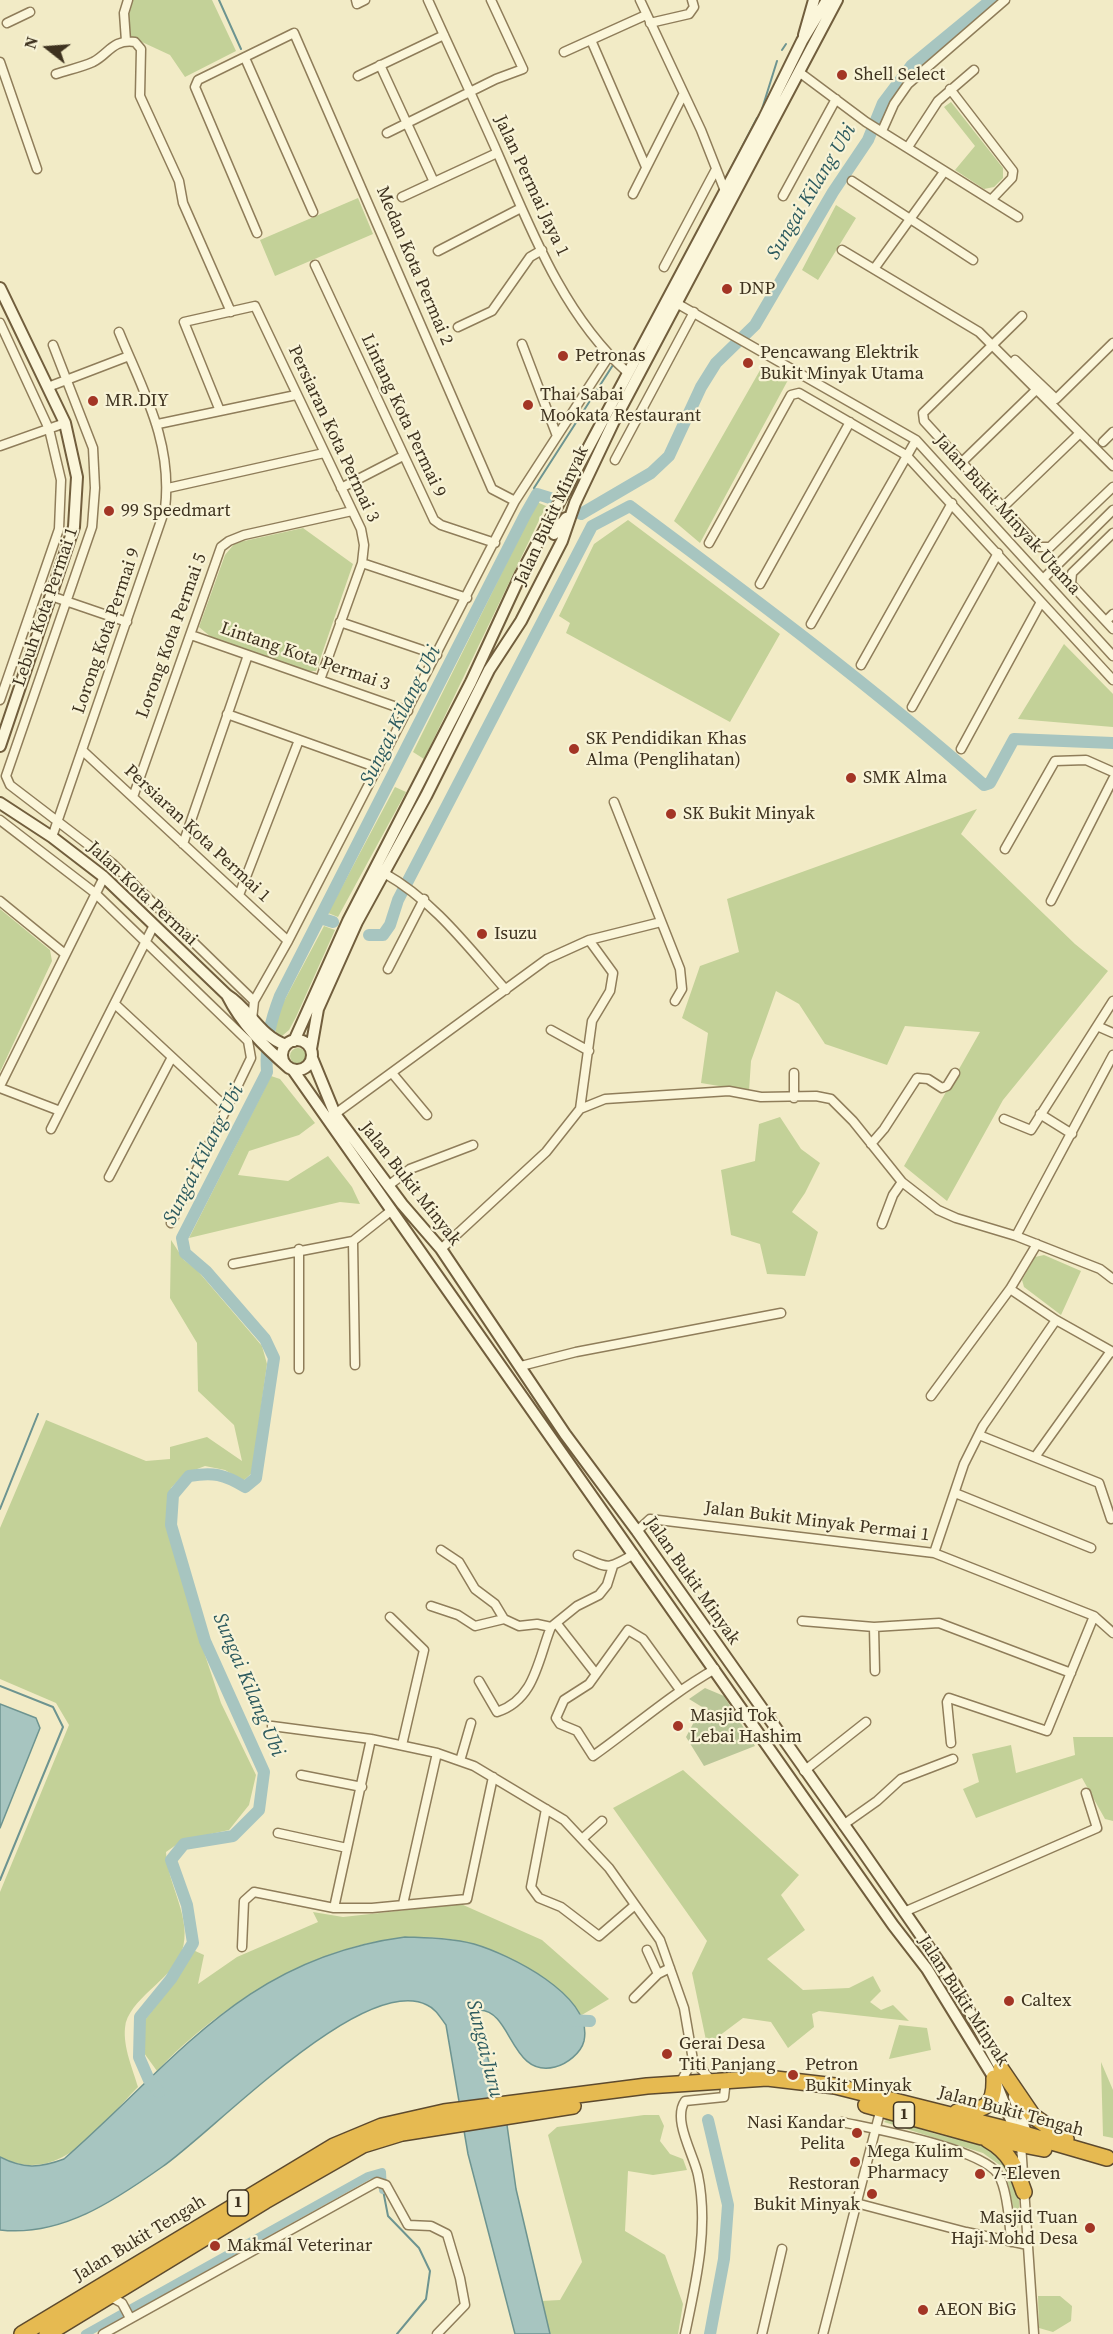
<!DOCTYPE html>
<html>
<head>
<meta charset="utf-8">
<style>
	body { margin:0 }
	#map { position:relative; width:1113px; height:2334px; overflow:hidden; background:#f2ebc6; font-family:"Source Serif 4",serif }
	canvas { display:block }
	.north { position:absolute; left:18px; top:18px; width:60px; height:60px; -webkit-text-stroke:4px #f8f3d6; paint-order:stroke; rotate:287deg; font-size:16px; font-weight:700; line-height:24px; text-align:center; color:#3e321f }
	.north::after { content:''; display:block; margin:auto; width:21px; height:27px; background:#3e321f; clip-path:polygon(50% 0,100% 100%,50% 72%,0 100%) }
</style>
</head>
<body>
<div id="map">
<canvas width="1113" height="2334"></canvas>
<div class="north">N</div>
</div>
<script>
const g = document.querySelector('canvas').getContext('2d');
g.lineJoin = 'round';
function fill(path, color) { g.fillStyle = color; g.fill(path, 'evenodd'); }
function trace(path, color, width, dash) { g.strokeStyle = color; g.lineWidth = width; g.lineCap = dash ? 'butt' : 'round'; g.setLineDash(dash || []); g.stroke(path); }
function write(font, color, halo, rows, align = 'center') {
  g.font = font + ' "Source Serif 4",serif'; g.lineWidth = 4.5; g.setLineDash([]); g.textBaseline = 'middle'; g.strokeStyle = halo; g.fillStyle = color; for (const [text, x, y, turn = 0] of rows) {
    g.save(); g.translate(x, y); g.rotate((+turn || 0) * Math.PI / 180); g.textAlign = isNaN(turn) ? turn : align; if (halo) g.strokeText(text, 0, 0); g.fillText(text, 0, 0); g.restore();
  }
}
fill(new Path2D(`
	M131,0h81l24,51 -51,26 -15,-22 -41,-19 -2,-23z
	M951,102l52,66v10l-9,9 -10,2 -29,-19 20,-24 -31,-39z
	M358,198l15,36 -98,42 -15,-36z
	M836,205l20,13 -38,62 -16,-10z
	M763,365l25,15 -88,163 -26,-22z
	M537,502l9,4 -122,253 -11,-7z
	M628,520l152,114 -50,88 -164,-89 4,-10 -11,-7 35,-72z
	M303,528l50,36 -37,107h-15l-90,-34 -12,-10 26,-72 10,-12z
	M1064,644l49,50v33l-95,-8z
	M395,787l11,5 -68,125 -10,-4z
	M977,809l-16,25 114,110 33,27 -105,129 -56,101 -43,-35 76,-134 -75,-6 -18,39 -62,-21 -26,-40 -23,-13 -25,70 -2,30 -48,-8 7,-50 -26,-15 18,-52 39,-14 -12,-53z
	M0,909l50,41 2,11 -52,111z
	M324,926l11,4 -39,87 -7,13 -7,6 -6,-3 -1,-15z
	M290 1056a8 8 0 1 1 16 0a8 8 0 1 1-16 0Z
	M271,1076l9,3 35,44 -16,12 -50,16 -11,24 50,6 40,-25 24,31 8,17 -20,-2 -151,36z
	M780,1117l21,32 19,14 -15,30 -13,19 26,20 -13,44 -38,-2 -7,-30 -29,-9 -10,-65 34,-9 4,-37z
	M171,1240l13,20 13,10 65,76 5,18 -15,109 -9,8 -18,-11 -20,-4 -21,8 -13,14 -3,20 2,28 20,56 10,48 21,63 35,72 -7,30 -20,25 -46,10 -17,12c1,32 27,67 16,99 -9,28 -55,49 -57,77 -2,19 8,42 13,59 -39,39 -77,100 -138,70v-265l69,-167 -13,-22 -56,-24v-151l46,-108 100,41 24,-2v-12l37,-10 35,24 -8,-36 -36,-34 -1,-48 -27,-45z
	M1044,1255l37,16 -20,44 -37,-28 -2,-7 13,-23z
	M1073,1737h40v84l-8,-2 -23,-41 -106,40 -13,-29 16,-7 -7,-28 39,-9 5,28 59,-18z
	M683,1770l116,105 -18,20 24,35 -38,29 36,31 46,-2 24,-12 8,15 -11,11 11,8 12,-5 16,16 -90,-10 -7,3 2,13 -26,21 -17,-26 -28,-4 -36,27 -15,-72 15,-32 -94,-133z
	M461,1904l81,36 67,59 -29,17c-21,-29 -45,-45 -78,-59 -19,-9 -39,-17 -60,-19 -103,-10 -217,61 -285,133l-13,-18 1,-33 35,-45 13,-25 11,5 -6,29 39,-27 81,-35 -5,-10 30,5z
	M899,2025l28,3 4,22 -42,9z
	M1101,2062l12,28v48l-10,-2z
	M644,2115h15l5,11 -4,15 10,13 13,5 4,11 -34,5 -25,-4 -3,60 40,24 18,49 -5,30h-128l-9,-33 19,-1 22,-38 -34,-127 9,-8z
	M888,2118l48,16 57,13c22,30 30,42 25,82l-13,-60 -22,-16 -99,-31z
	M1038,2296h22l12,10 -1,15 -18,11 -14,-4z`), '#c3d198');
fill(new Path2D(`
	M705,1688l19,8 31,50 -51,20 -18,-29 16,-30 -13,-8z`), '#bac698');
const water = new Path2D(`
	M0,1704l36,14 4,10 -40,100z
	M405,1937c24,1 46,1 69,7 34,10 120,51 110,97 -3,12 -17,23 -29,26 -44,11 -43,-56 -75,-57l-4,7 31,108 9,64 34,145h-35l-47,-180 -22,-129c-6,-8 -10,-16 -19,-20 -64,-32 -214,127 -265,162 -48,34 -101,70 -162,63v-73c23,12 40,11 64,2 112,-98 180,-201 341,-222z`);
fill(water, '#a7c5c0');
trace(water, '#6d9490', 1.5);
trace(new Path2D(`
	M219,0l22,49
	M782,50l4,-6
	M762,109l15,-48
	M729,172l28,-54
	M537,494l-3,-6 79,-123
	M0,1509l38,-95
	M0,1686l53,21 10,20 -63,153
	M383,2190l5,26 31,32 11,23 -4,28 -29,35`), '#6d9490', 2);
trace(new Path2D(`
	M85,2334l283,-158 14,-4 1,18`), '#a7c5c0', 8);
trace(new Path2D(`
	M581,514l70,-41 18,-17 32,-69 15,-24 39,-38 78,-133 35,-52 15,-37 28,-37 80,-66
	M320,918l13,4
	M369,935h14l7,-10 8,-25 194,-374 38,-20c121,90 241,179 354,279l6,-2 24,-44 99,4
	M568,2020l22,1
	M159,2092l-10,-12 -10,-23 1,-40 31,-38 22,-36 -6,-38 -16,-45 13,-16 49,-8 26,-26 5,-38 -59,-131 -34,-116 2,-30 16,-19c24,-4 35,-2 56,11l11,-9 18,-120 -9,-19 -59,-68 -21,-18 -3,-15 85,-166c-2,-28 3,-50 13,-76l245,-481 12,-21 13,4
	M708,2120l20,85 -4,54 -14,75`), '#a7c5c0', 12);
const street = new Path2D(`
	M356,0l1,4 8,-4
	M428,0c23,51 47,102 70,154 33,76 66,162 129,218
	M640,0l61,130 24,61
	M7,23l23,-11
	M650,23l39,-9 5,-7 -2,-7
	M591,40l55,127
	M126,41l-2,-28 4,-13
	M564,52l82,-37
	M245,58l68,154
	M0,62l37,107
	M380,65l54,117
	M799,72l67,50 152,95
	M56,74c12,-4 26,-7 37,-12 16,-8 19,-23 42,-20l6,7 -1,47 39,85 4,22 48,109
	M358,76l86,-41
	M950,89l63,82 -1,7 -21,22
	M882,131l12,-27 14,-20 97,-84
	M387,133l109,-54 27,-10 -32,-69
	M908,147l30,-46 36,-31
	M852,181l121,79
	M633,194l50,-99
	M783,196l53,-97
	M402,197l95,-44
	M257,233l-62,-146 3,-7 96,-47 198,456 23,12
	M842,250l137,82 134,134
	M438,251l83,-43
	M315,265l119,255 7,5 54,18
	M664,267l51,-96
	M874,269l70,-97
	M678,304l238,136 197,216
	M1022,316l-99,97 1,8 115,126h11l63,-60
	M0,323l49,106 12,51 -2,49 -59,171
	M458,327l34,-16 38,-54 12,-7
	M522,344l35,92
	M53,345l40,103 2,40 -3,39 -86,249 4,9 102,78 142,138
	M1015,360l41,39 57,-56
	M48,387l81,-31
	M220,411l-36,-89 71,-16 106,223 3,16 -2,18 -42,117
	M158,424l138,-29
	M1103,442l10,-10
	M0,446l65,-23
	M615,460l79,-148
	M961,463l74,-72
	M168,488l156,-35
	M341,488l62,-32
	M1002,508l78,-75
	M1113,533l-41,40 -1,11 42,45
	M709,543l82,-148 8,-2 107,62 207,225
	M362,563l105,35
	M1043,579l70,-69
	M760,584l90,-162
	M51,596l76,26
	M1106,621l7,-7
	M340,622l97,33
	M811,624l105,-184
	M191,635l217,76
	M861,665l91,-162
	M912,707l86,-154
	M227,714l151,54
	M961,749l80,-147
	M83,751l205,190
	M133,797l88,-250 8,-6 15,-6 108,-24
	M614,802l66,167 2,20 -7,12
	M0,820l95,73 153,148 3,17 -80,165
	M52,837l113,-328c8,-67 -22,-118 -46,-177
	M183,844l65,-189
	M1005,849l50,-88 31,-1 27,12
	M384,873c50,28 84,74 122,117
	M239,895l60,-155
	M0,901l65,53
	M1051,901l62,-122
	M388,969l36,-70
	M116,1005l112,104
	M252,1020l2,-19 34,-60 227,-440 94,-145
	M1097,1026l16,7
	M551,1030l38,21
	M392,1073l35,42
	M0,1086l104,-209
	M0,1088l60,23
	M794,1098v-25
	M580,1109l12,-88 18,-30 3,-18 -24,-33
	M335,1114l212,-155 42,-19 72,-18
	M1040,1114l32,20
	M1004,1119l27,11 82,-129
	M51,1129l102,-202
	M871,1144l13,-15 33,-51 11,1 14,9 5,-2 8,-13
	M109,1177l63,-120
	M388,1186l22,-17 63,-24
	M882,1224l11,-29 9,-13
	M1016,1236l97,-181
	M353,1241l2,124
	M441,1249l105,-97 34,-43 25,-10 124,-8 32,6 55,-1 15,3 22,22 49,61 36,28 18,8 60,18 84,33 13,10
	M233,1264l120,-23 39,-31
	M1010,1289l46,31 57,32
	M521,1366l55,-14 205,-39
	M299,1369v-120
	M931,1396l79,-107 27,-45
	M979,1435l120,48 12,36
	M1035,1457l76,-106
	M955,1493l136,55
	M637,1531l13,-12 284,34 160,63 19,17
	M441,1550l18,12 16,27 20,15 9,15 15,7 18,-2 14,3 26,-21 22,-11 8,-10 6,-19
	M934,1553l30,-89 19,-38 73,-106
	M578,1555c30,12 26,17 56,-1
	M431,1606l27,9 17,11 29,-7
	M390,1617l34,33 -22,95
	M802,1621l72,6 65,-4 132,50
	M557,1624l39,50
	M874,1627l1,44
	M479,1681l18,31c38,-12 41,-53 54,-85
	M680,1690l-37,-51 -15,-9 -39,54 -25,16 -8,18 4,6 17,7 16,25c41,-29 78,-62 122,-87
	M272,1726l99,13 66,14 37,13 90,54 45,48 51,72 24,68 9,52 18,20
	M951,1743l-4,-41 2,-4 98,33 47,-115
	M460,1761l11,-38
	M804,1771l62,-49
	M301,1775l61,12
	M546,1809l-15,78 8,11 22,9 38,29 36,-31
	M843,1825l34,-24 24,-22 52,-20
	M278,1833l69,15
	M582,1839l20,-18
	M403,1904l34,-151
	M334,1908l37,-169
	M904,1912l193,-84 -11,-35
	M242,1947l2,-46 10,-9 80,16h38l95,-9 26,-122
	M647,1950l11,24
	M634,1998l24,-24 12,-6
	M680,2083l13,-23
	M842,2122c32,7 138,26 156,52 9,14 12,52 13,68
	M1021,2144l13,190
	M856,2203l110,29 62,13
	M109,2296l13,7 8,15
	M103,2334l274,-152 9,3 22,40 23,1 16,8 13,44 5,27 -28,29
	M685,2334c11,-52 24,-106 13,-159 -4,-20 -26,-55 -13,-74l39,-4 1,-9
	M762,2334l20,-85
	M823,2334l58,-226`);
const secondary = new Path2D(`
	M804,35l10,-35
	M0,288l65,135 12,54 -3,50 -74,219
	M554,521l-3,9 3,4 12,-16
	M0,803l52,34 52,40 123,118c23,14 32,41 59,50
	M227,995c15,30 37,51 62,73
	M282 1055a15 15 0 1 1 30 0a15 15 0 1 1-30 0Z
	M294,1041l54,-120 123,-239 50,-108 243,-456 38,-77 25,-41
	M311,1049l7,-40 39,-87 69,-126 63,-126 32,-49 41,-80 13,-38 38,-80 224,-423
	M312,1058l23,56 67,90 39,45 124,185 72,97 222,315 96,139 49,90
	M293,1070l600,855 34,44 67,109 23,57
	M1014,2097l14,42`);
const highway = new Path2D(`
	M1001,2069l32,47 33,23
	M866,2105l116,32 62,12
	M957,2112c27,-2 38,-4 37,-34
	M988,2140c23,13 28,29 36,52
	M22,2334l312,-188 48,-20 62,-14 203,-26 120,-8 68,8 179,45 93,27
	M47,2334l218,-133 98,-56 39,-12 171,-27`);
trace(street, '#8f7d5a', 11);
trace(secondary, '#715e3d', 14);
trace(highway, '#5d4a2e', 18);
trace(street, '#fbf6da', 8);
trace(secondary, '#fbf6da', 10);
trace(highway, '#e6ba51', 15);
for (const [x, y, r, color] of [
	[842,75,6,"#a33525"],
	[727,289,6,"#a33525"],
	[563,356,6,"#a33525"],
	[748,363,6,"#a33525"],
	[93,401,6,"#a33525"],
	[528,405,6,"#a33525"],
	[109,511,6,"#a33525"],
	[574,749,6,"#a33525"],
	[851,778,6,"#a33525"],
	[671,814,6,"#a33525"],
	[482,934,6,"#a33525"],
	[678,1726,6,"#a33525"],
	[1009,2001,6,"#a33525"],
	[667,2054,6,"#a33525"],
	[793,2075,6,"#a33525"],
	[857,2133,6,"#a33525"],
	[855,2162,6,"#a33525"],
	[980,2174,6,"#a33525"],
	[872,2194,6,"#a33525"],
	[1090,2228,6,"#a33525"],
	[215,2246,6,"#a33525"],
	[923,2310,6,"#a33525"]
]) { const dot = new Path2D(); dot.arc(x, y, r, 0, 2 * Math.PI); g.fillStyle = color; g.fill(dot); trace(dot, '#f8f3d6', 2); }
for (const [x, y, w] of [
	[904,2115,21],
	[238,2203,21]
]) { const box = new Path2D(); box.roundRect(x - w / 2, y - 13, w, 26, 4.5); g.fillStyle = '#f8f3d6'; g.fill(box); trace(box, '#3e321f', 1.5); }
write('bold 16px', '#3e321f', null, [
	["1",904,2115],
	["1",238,2203]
]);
write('18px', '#3e321f', '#f8f3d6', [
	["Shell Select",854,75],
	["DNP",739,289],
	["Pencawang Elektrik",760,353],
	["Bukit Minyak Utama",760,374],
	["Petronas",575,356],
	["Thai Sabai",540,395],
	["Mookata Restaurant",540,416],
	["MR.DIY",105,401],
	["99 Speedmart",121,511],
	["SK Pendidikan Khas",586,739],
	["Alma (Penglihatan)",586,760],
	["SMK Alma",863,778],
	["SK Bukit Minyak",683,814],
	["Isuzu",494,934],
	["Masjid Tok",690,1716],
	["Lebai Hashim",690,1737],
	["Caltex",1021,2001],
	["Gerai Desa",679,2044],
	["Titi Panjang",679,2065],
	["Petron",805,2065],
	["Bukit Minyak",805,2086],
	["Nasi Kandar",845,2123,"right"],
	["Pelita",845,2144,"right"],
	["Mega Kulim",867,2152],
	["Pharmacy",867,2173],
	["7-Eleven",992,2174],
	["Restoran",860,2184,"right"],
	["Bukit Minyak",860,2205,"right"],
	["Masjid Tuan",1078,2218,"right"],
	["Haji Mohd Desa",1078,2239,"right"],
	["Makmal Veterinar",227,2246],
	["AEON BiG",935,2310]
], 'left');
write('18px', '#3e321f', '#f8f3d6', [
	["Jalan Permai Jaya 1",531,186,65],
	["Medan Kota Permai 2",414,266,67],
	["Lintang Kota Permai 9",403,416,65],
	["Persiaran Kota Permai 3",333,434,65],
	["Jalan Bukit Minyak Utama",1007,515,48],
	["Jalan Bukit Minyak",552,516,-65],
	["Lebuh Kota Permai 1",46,607,-71],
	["Lorong Kota Permai 9",107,631,-71],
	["Lorong Kota Permai 5",172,636,-70],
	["Lintang Kota Permai 3",305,657,19],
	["Persiaran Kota Permai 1",197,834,43],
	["Jalan Kota Permai",142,894,43],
	["Jalan Bukit Minyak",410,1184,52],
	["Jalan Bukit Minyak Permai 1",817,1522,7],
	["Jalan Bukit Minyak",692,1581,55],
	["Jalan Bukit Minyak",963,2001,57],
	["Jalan Bukit Tengah",1011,2112,15],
	["Jalan Bukit Tengah",140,2239,-31]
]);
write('italic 20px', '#2d5b5f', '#f8f3d6', [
	["Sungai Kilang Ubi",812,192,-59],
	["Sungai Kilang Ubi",401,716,-63],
	["Sungai Kilang Ubi",204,1155,-63],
	["Sungai Kilang Ubi",248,1685,67],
	["Sungai Juru",484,2049,76]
]);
</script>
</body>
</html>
